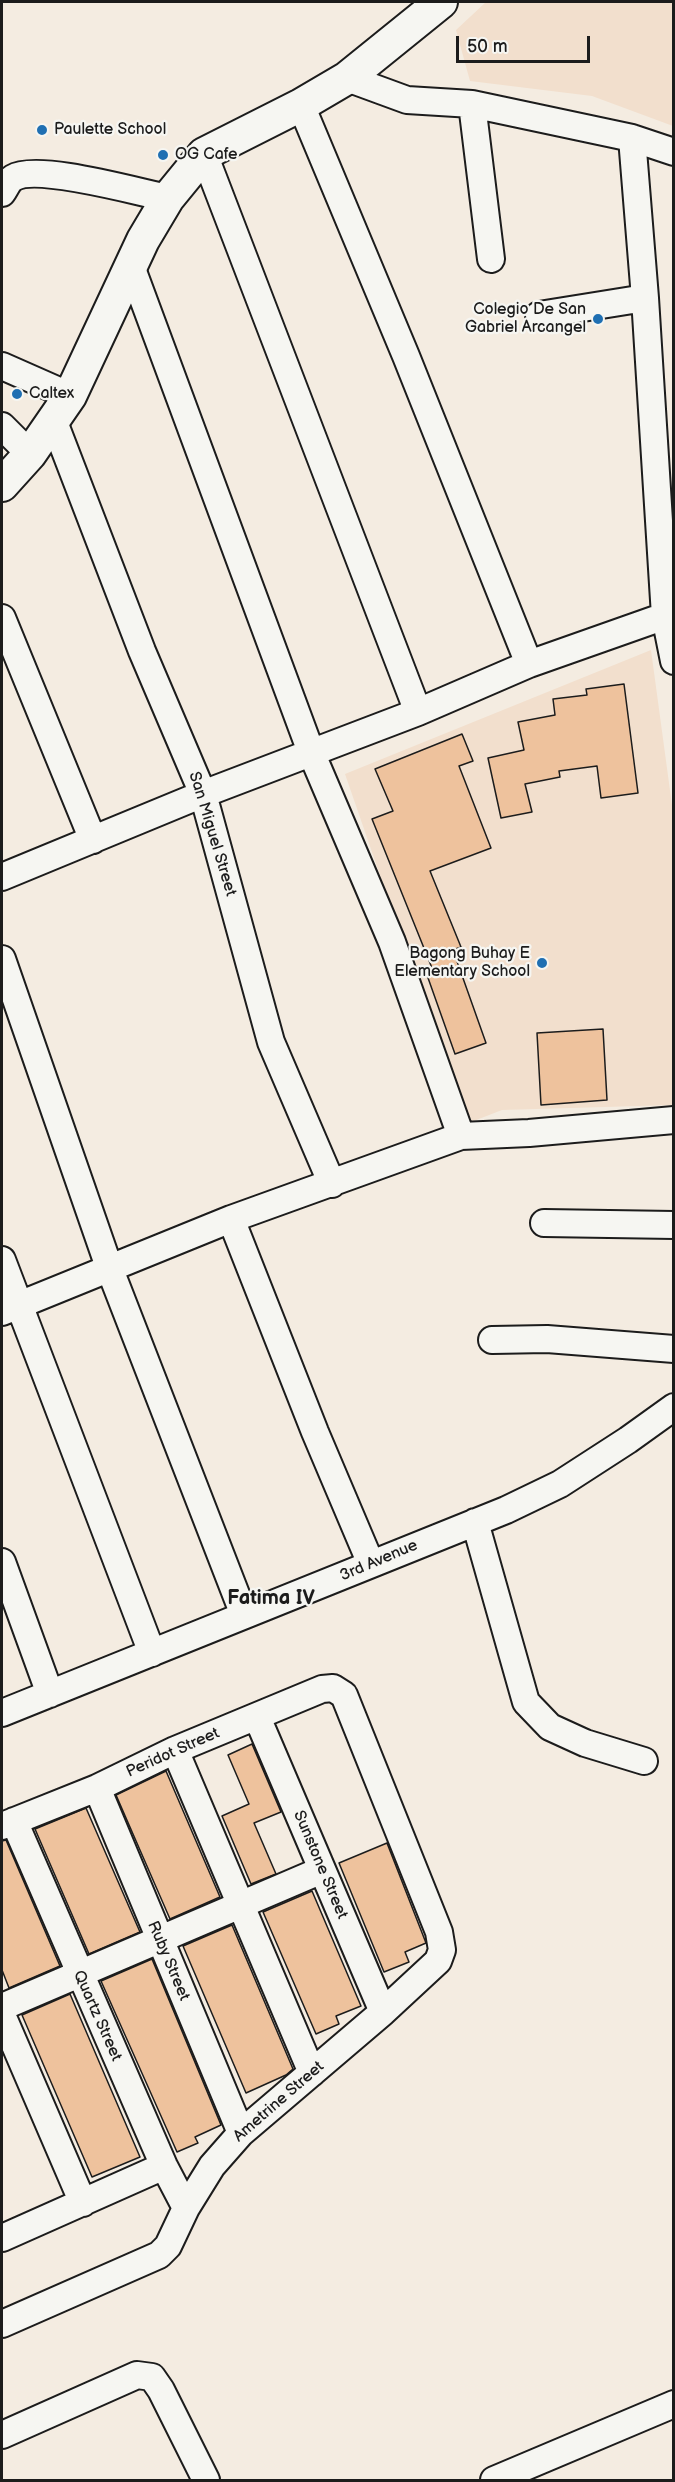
<!DOCTYPE html>
<html>
<head>
<meta charset="utf-8">
<style>
	body { margin:0 }
	#map { position:relative; width:675px; height:2482px; overflow:hidden; background:#f4ece1; font-family:"Balsamiq Sans",sans-serif }
	canvas { display:block }
	.frame { position:absolute; inset:0; border:3px solid #1c1c1c; pointer-events:none }
	.scale { position:absolute; left:456px; top:36px; width:134px; height:27px; box-sizing:border-box; border:3px solid #1c1c1c; border-top:0; padding-left:8px; font-size:18px; line-height:21px; white-space:nowrap; color:#1c1c1c; -webkit-text-stroke:4px #f6f6f2; paint-order:stroke }
</style>
</head>
<body>
<div id="map">
<canvas width="675" height="2482"></canvas>
<div class="frame"></div>
<div class="scale">50 m</div>
</div>
<script>
const g = document.querySelector('canvas').getContext('2d');
g.lineJoin = 'round';
function fill(path, color) { g.fillStyle = color; g.fill(path, 'evenodd'); }
function trace(path, color, width, dash) { g.strokeStyle = color; g.lineWidth = width; g.lineCap = dash ? 'butt' : 'round'; g.setLineDash(dash || []); g.stroke(path); }
function write(font, color, halo, rows, align = 'center') {
  g.font = font + ' "Balsamiq Sans",sans-serif'; g.lineWidth = 4.5; g.setLineDash([]); g.textBaseline = 'middle'; g.strokeStyle = halo; g.fillStyle = color; for (const [text, x, y, turn = 0] of rows) {
    g.save(); g.translate(x, y); g.rotate((+turn || 0) * Math.PI / 180); g.textAlign = isNaN(turn) ? turn : align; if (halo) g.strokeText(text, 0, 0); g.fillText(text, 0, 0); g.restore();
  }
}
fill(new Path2D(`
	M486,2h187v124l-81,-30 -122,-15 -14,-51z
	M651,650l23,170 -1,285 -171,5 -36,14 -121,-350z`), '#f2dfcd');
const building = new Path2D(`
	M624,684l14,109 -37,5 -4,-32 -38,5 1,6 -35,7 7,28 -31,6 -13,-60 36,-8 -6,-28 37,-7 -2,-16 34,-4 -1,-6z
	M462,734l11,27 -14,5 32,82 -61,23 31,76 -8,3 33,93 -31,11 -28,-79 7,-2 -62,-154 21,-8 -18,-42z
	M603,1029l4,71 -66,5 -4,-72z
	M252,1744l29,68 -27,11 22,51 -25,10 -29,-68 27,-12 -21,-49z
	M166,1771l54,126 -50,22 -54,-124z
	M86,1808l54,124 -51,22 -54,-125z
	M6,1840l54,126 -51,22 -7,-18v-129z
	M387,1843l39,100 -21,9 4,10 -25,10 -45,-109z
	M312,1891l49,115 -25,10 3,8 -23,10 -53,-122z
	M232,1925l61,144 -7,6 -40,18 -63,-147z
	M152,1959l69,166 -26,12 3,6 -21,9 -76,-171z
	M70,1994l70,163 -48,20 -70,-162z`);
fill(building, '#eec29d');
trace(building, '#1c1c1c', 1.5);
const minor = new Path2D(`
	M347,78l60,22 65,4 160,34 42,14
	M472,104l19,155
	M301,105l105,251 123,308
	M632,138l13,160 20,318 9,45
	M204,154l214,558
	M2,193c3,-4 6,-12 11,-15 24,-15 124,14 155,20
	M131,266l180,486 81,190 69,194
	M539,315l106,-17
	M2,366l68,30
	M54,422l88,229 61,143 68,248 61,142
	M2,426l28,28
	M2,618l91,222
	M2,877l201,-83 215,-82 111,-48 136,-48
	M2,959l107,308 135,348
	M231,1219l84,213 56,132
	M544,1223l130,2
	M2,1260l150,393
	M2,1312l229,-93 230,-83 68,-3 145,-13
	M492,1340l55,-1 127,10
	M475,1522l51,180 24,25 35,16 59,18
	M2,1562l48,132
	M2,1713l504,-203 54,-26 68,-44 46,-33
	M257,1717l126,295
	M175,1750l137,323
	M97,1788l144,345
	M14,1821l150,345 22,42
	M2,1826l95,-38 78,-38 147,-61 11,-1 11,7 95,237 3,18 -4,11 -55,51 -142,121 -29,33 -26,42 -18,38 -9,9 -157,69
	M2,2007l320,-137
	M2,2015l81,188
	M2,2238l162,-72
	M2,2435l135,-60 15,2 9,13 45,90
	M494,2480l180,-76`);
const major = new Path2D(`
	M2,485l28,-31 40,-58 73,-156 25,-42 36,-44 97,-49 46,-27 94,-76`);
trace(minor, '#1c1c1c', 30);
trace(major, '#1c1c1c', 36);
trace(minor, '#f6f6f2', 26);
trace(major, '#f6f6f2', 32);
for (const [x, y, r, color] of [
	[42,130,6,"#1f6fb2"],
	[163,155,6,"#1f6fb2"],
	[598,319,6,"#1f6fb2"],
	[17,394,6,"#1f6fb2"],
	[542,963,6,"#1f6fb2"]
]) { const dot = new Path2D(); dot.arc(x, y, r, 0, 2 * Math.PI); g.fillStyle = color; g.fill(dot); trace(dot, '#f6f6f2', 2); }
write('16px', '#1c1c1c', '#f6f6f2', [
	["Paulette School",54,130],
	["OG Cafe",175,155],
	["Colegio De San",586,310,"right"],
	["Gabriel Arcangel",586,328,"right"],
	["Caltex",29,394],
	["Bagong Buhay E",530,954,"right"],
	["Elementary School",530,972,"right"]
], 'left');
write('16px', '#1c1c1c', '#f6f6f2', [
	["San Miguel Street",212,834,73],
	["3rd Avenue",379,1561,-23],
	["Peridot Street",173,1753,-24],
	["Sunstone Street",320,1865,67],
	["Ruby Street",168,1961,67],
	["Quartz Street",97,2016,66],
	["Ametrine Street",279,2102,-41]
]);
write('bold 20px', '#1c1c1c', '#f6f6f2', [
	["Fatima IV",271,1599]
]);
</script>
</body>
</html>
